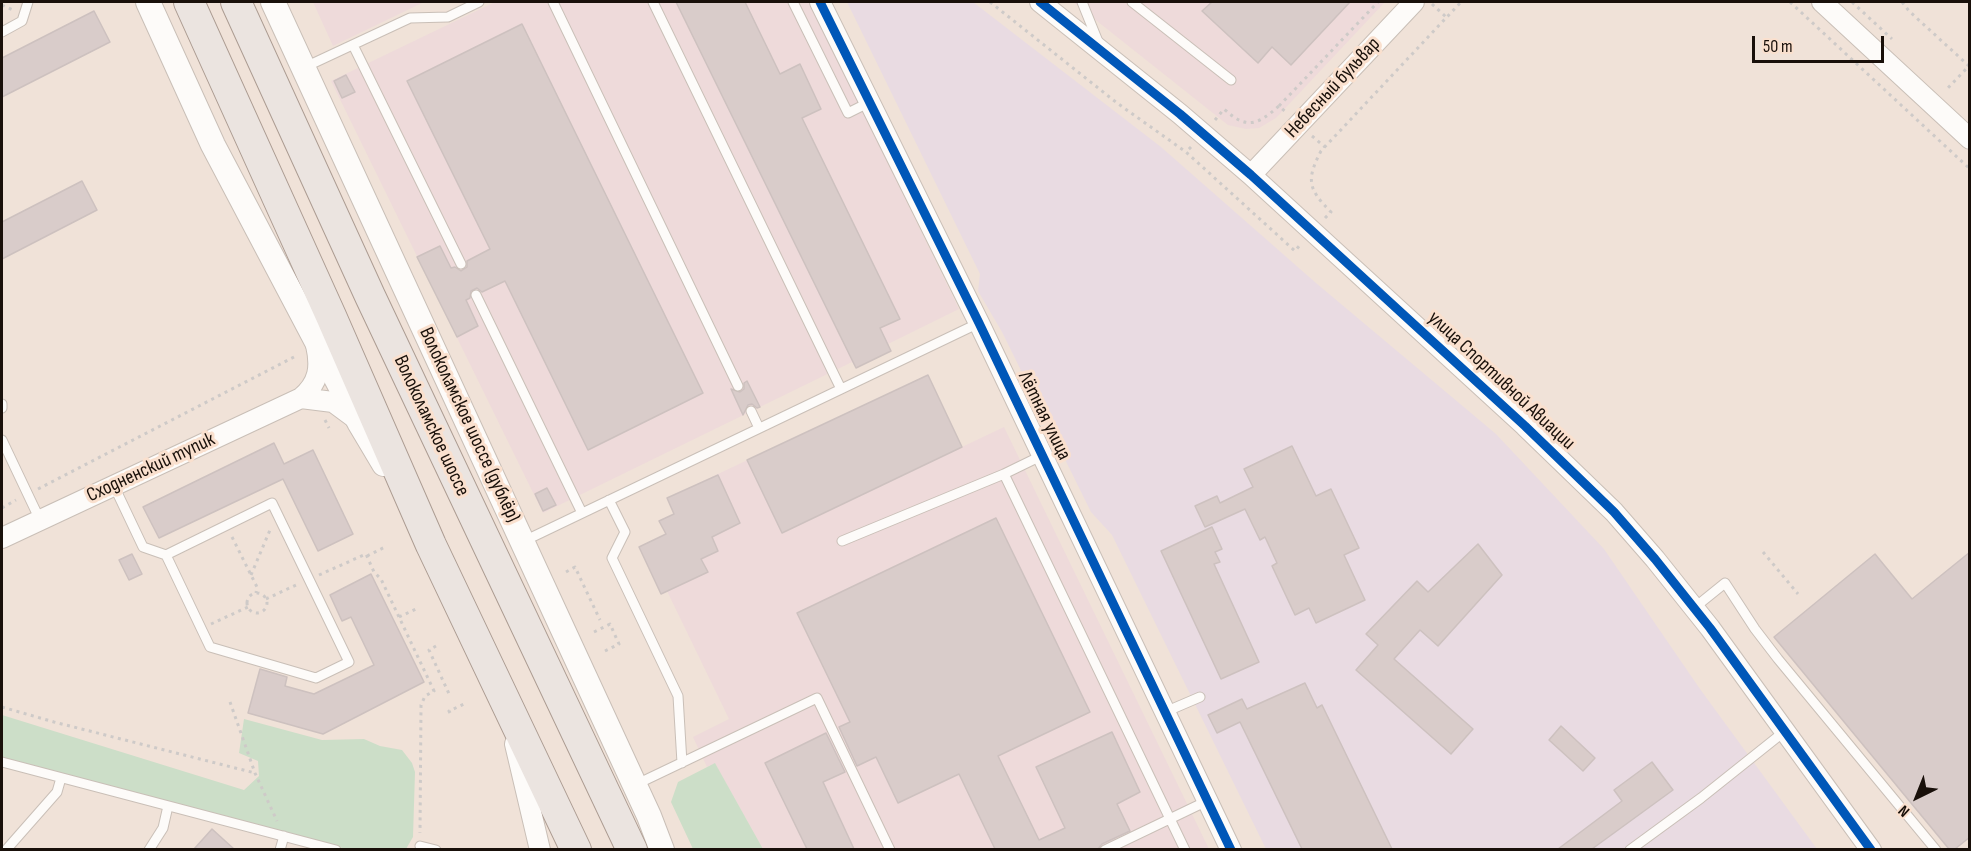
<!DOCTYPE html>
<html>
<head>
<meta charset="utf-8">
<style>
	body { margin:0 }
	#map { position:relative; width:1971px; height:851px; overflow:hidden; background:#f0e2d8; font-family:"Sofia Sans Condensed",sans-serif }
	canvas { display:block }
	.frame { position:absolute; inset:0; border:3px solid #19100a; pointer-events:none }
	.north { position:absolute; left:1887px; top:767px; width:60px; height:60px; -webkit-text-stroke:4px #fae0ce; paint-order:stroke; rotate:223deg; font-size:16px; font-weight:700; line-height:24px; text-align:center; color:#19100a }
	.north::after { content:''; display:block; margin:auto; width:21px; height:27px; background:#19100a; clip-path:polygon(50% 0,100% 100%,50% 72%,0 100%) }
	.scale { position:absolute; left:1752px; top:36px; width:132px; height:27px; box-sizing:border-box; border:3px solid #19100a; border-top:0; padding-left:8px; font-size:18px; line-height:21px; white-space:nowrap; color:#19100a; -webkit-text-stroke:4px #fae0ce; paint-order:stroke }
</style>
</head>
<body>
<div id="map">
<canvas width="1971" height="851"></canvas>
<div class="frame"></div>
<div class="north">N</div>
<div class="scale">50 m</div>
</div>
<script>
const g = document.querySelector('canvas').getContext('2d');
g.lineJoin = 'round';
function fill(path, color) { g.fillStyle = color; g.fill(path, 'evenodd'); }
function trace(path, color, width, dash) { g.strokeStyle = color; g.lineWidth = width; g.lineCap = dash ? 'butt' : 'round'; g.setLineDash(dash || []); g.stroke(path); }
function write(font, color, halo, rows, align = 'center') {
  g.font = font + ' "Sofia Sans Condensed",sans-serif'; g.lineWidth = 6; g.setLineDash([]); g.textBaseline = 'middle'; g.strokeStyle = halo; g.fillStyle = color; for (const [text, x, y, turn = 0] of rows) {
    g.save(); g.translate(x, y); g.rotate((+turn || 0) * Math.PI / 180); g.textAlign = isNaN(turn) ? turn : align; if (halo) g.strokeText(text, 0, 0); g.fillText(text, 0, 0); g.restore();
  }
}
fill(new Path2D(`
	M313,2h111l-91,44z
	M495,2h314l150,307 -71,35 3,7 -35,17 -4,-6 -309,151 -212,-432z
	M1073,2h312l-109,116 -17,10 -13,1 -18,-4z
	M928,375l34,72 42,-20 205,422h-446l-48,-85 -8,3 -14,-30 36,-18 -62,-128 -6,3 -22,-47 27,-13 -7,-13 15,-7 -7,-16z`), '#eedada');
fill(new Path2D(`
	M847,2h126l188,145 155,136 180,151 108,115 96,140 117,160h-551l-154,-314 -21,-23 -89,-180 -24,-41 2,-17z`), '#e9dbe2');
fill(new Path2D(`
	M2,715l242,75 15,-14 -1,-15 -19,-8 5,-34 78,21 42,-1 16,7 22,4 10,13 3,9 -2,65 -7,12h-60l-344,-92z
	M715,763l48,86h-70l-22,-47 7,-20z`), '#ccdec8');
const building = new Path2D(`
	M676,2h69l35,72 20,-10 21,45 -19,9 98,201 -20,9 11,23 -35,17z
	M1212,2h138l-59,63 -19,-18 -14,16 -56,-52z
	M94,11l16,31 -108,55v-39z
	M522,24l181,369 -115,57 -83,-169 -23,11 -5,-4 -6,3 -1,7 -4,2 12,26 -21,11 -40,-80 23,-11 11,22 4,-1 6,4 6,-4v-6l23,-12 -83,-168z
	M346,75l9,17 -13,6 -8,-17z
	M82,181l15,29 -95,49v-37z
	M928,375l34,72 -180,86 -35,-73z
	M747,381l13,26 -3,1 -5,-4 -4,1 -5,10 -12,-26 9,3 4,-3v-6z
	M274,443l10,21 29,-14 40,84 -35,17 -35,-72 -124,59 -16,-31z
	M1292,446l24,50 15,-7 28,59 -15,7 21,45 -49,23 -7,-15 -14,7 -23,-49 5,-3 -12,-26 -5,3 -15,-31 -40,18 -10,-21 22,-10 3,7 33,-16 -9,-18z
	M718,475l22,48 -28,14 6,14 -17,8 7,13 -47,22 -22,-47 27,-13 -7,-13 15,-7 -7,-16z
	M547,488l9,17 -13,6 -8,-17z
	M996,518l94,194 -92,44 41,84 26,-12 -29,-61 76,-35 28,60 -23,12 13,27 -28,13 -4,5h-103l-36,-75 -61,29 -22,-46 -19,9 -18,-39 11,-5 -53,-109z
	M1212,527l10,22 -7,3 5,10 -6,2 45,98 -38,17 -60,-128z
	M1478,544l24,31 -64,71 -18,-16 -26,29 79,70 -22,25 -95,-84 22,-25 -12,-11 51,-53 11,11z
	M1970,552v285l-15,12h-6l-175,-212 101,-83 37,45z
	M132,554l10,20 -13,6 -10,-20z
	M371,574l53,108 -101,52 -75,-21 12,-44 27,8 -2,9 29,8 60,-29 -23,-48 -9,4 -12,-26z
	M1305,683l12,25 5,-3 70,144h-90l-62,-127 -23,11 -9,-18 34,-16 5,10z
	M1561,726l34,32 -12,13 -34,-31z
	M826,733l19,39 -22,10 31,67h-47l-42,-86z
	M1652,762l21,28 -81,59h-34l64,-48 -8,-11z
	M212,829l22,20h-40z`);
fill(building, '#d9ccca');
trace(building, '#cdc1bf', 1.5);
const service = new Path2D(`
	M553,2l185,384
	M653,2l188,387
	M793,2l55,111 22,-11
	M1082,2l17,42
	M1132,2l99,78
	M2,32l20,-11 6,-19
	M353,45l108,219
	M303,68l107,-50 38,-1 31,-15
	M476,295l106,218
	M2,408v-4
	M751,411l8,17
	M2,440l38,80
	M1004,474l181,376
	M114,486l29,61 23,8 106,-52 77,159 -33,16 -106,-31 -44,-92
	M609,500l16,32 -13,26 66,138 4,67
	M524,541l455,-218
	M842,541l162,-67 39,-19
	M1694,608l31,-25 30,46 23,30 158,191
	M1165,712l35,-15
	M2,762l334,88
	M637,784l180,-86 73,152
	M420,846l16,4
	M6,850l51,-58 4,-14
	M149,850l14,-22 5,-22
	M280,850l4,-14
	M1105,850l102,-49
	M1630,850l71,-52 84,-67`);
const minor = new Path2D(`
	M820,2l159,321 252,527
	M1040,2l140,112 71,61 274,251 89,86 41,47 55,69 161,222
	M1822,2l148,137
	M1251,175l163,-173
	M301,398l32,4 23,17
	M2,538l299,-140c18,-15 20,-31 15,-53
	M515,744l25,106`);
const tertiary = new Path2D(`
	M148,2l65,143 146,277 25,42
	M273,2l376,814 13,34`);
const primary = new Path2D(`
	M189,2l142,314 100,229 145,305
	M236,2l134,294 262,554`);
trace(service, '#c9bfb7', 11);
trace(minor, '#c9bfb7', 22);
trace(tertiary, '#c9bfb7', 26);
trace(primary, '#ac9c92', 32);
trace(new Path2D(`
	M990,2l127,101 69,49
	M1790,2l180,167
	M1852,2l40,37
	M1902,2l7,9 60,55 -23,24
	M1432,4l14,13
	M2,5l11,5
	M1279,106l99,-104
	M1215,120l9,-11c23,21 33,16 55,-3l8,7
	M1312,136l13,11
	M1191,147l-5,5 109,99 5,-6
	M1325,218l6,-6c-23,-23 -25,-32 -10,-61l140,-149
	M325,420l4,8
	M38,489l256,-132
	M2,508l14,-8
	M232,537l25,50 -1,6
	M1763,552l35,42
	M367,556l20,-10
	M566,572l9,-5 25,53
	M251,575l19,-45
	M319,575l47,-21 8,18 7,7 53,112 -9,5 -4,9 -1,128
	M247 603a10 10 0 1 1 20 0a10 10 0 1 1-20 0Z
	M266,599l30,-14
	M399,617l19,-9
	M211,624l37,-17
	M594,632l16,-8 9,20 -16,8
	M436,646l-7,4 21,46
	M230,702l25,71 22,48
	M2,707l52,15 201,51
	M450,713l-1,-2 15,-7`), '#cecac8', 3, [3, 4.5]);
trace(service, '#fdfbf9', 9);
trace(minor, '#fdfbf9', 20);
trace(tertiary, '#fdfbf9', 24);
trace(primary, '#ebe4e0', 30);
trace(new Path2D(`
	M820,2l159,321 252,527
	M1040,2l140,112 71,61 274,251 89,86 41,47 55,69 161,222`), '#0057b8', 9);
write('20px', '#19100a', '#fae0ce', [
	["Небесный бульвар",1333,88,-47],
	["улица Спортивной Авиации",1501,381,43],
	["Лётная улица",1044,416,64],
	["Волоколамское шоссе (дублёр)",469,425,65],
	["Волоколамское шоссе",431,426,65],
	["Сходненский тупик",151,468,-25]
]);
</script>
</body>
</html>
